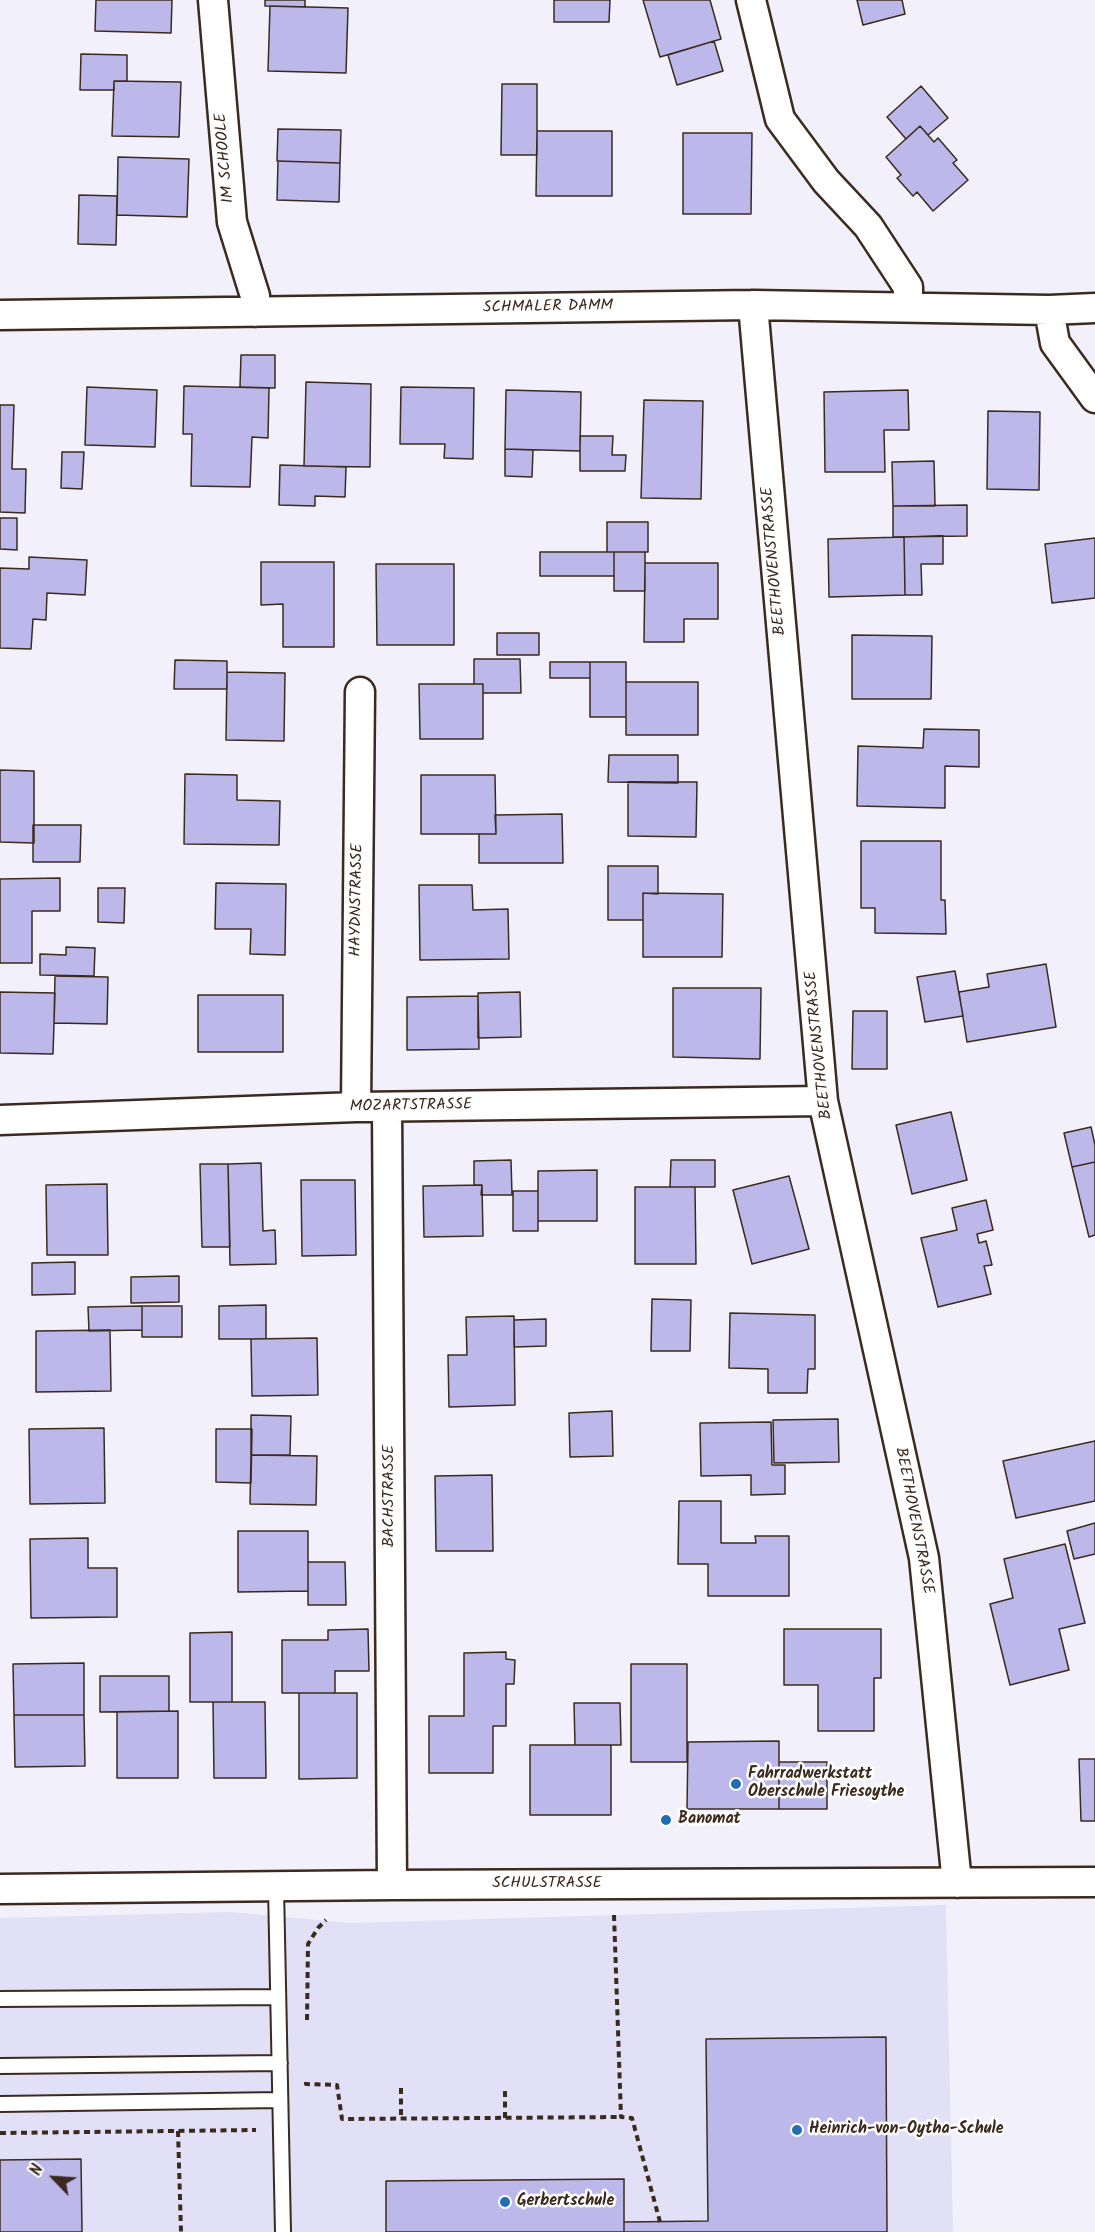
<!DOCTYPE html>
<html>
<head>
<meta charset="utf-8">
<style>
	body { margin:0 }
	#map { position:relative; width:1095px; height:2232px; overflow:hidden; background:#f2f1fb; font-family:Kalam,sans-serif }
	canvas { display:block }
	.north { position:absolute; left:24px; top:2148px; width:60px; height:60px; -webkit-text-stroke:4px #fff; paint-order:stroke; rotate:295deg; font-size:16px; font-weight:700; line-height:24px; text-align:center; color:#3b2a1e }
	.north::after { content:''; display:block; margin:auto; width:21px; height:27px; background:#3b2a1e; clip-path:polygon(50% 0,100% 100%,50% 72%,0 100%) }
</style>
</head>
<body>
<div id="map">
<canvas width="1095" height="2232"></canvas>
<div class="north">N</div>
</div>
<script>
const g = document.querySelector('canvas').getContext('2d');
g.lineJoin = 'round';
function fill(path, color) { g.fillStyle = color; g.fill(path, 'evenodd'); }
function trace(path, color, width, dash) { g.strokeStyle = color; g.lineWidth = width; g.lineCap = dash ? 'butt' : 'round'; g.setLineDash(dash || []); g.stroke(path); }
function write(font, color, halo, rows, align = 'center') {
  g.font = font + ' Kalam,sans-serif'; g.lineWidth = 5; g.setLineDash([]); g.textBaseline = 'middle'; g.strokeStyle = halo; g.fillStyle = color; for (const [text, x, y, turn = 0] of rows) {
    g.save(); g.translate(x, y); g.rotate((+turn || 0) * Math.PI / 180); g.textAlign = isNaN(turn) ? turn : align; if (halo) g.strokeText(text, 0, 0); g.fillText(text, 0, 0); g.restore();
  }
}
fill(new Path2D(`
	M946,1905l7,327h-953v-314l230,-6 120,11z`), '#e2e0f6');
const building = new Path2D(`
	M96,0h76l-1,33 -76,-2z
	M265,0h40v7l-40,-1z
	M554,0h56l-1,22h-55z
	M643,0h67l11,39 -61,18z
	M857,0h45l3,14 -42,11z
	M270,6l78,2 -2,65 -78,-2z
	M714,41l9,30 -46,14 -9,-30z
	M81,54l46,1v26h-13v9h-34z
	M114,81l67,1 -2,55 -67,-1z
	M502,84h35v71h-36z
	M921,86l27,32 -20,17 -8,-9 -14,13 -19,-22z
	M920,126l14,16 4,-4 19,22 -4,3 15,17 -35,31 -16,-19 -4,4 -16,-18 4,-3 -15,-18z
	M278,129l63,1 -1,33 -63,-2z
	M537,131h75v65h-76z
	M683,133h69l-1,81h-68z
	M118,157l71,2 -2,58 -70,-2z
	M278,161l62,2 -1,39 -62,-2z
	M79,195l38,1 -1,49 -38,-1z
	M241,355h34v33l-35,-1z
	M306,382l65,2 -1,83 -66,-1z
	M184,386l85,2 -1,50 -16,-1 -2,50 -59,-1 1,-52h-9z
	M87,387l70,3 -2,57 -70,-2z
	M401,387l73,1 -1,71 -29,-1 1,-14h-45z
	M506,390l75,2 -1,59 -75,-2z
	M908,390l1,40h-25l1,42h-60l-1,-80z
	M644,400l59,1 -2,98 -60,-1z
	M0,405h14l-2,64h14l-1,44 -25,-1z
	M988,411l52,1 -1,78 -52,-1z
	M580,436h33l-1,19h14l-1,16h-45z
	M505,449l28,1 -1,27 -27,-1z
	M62,452h22l-2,37 -21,-1z
	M934,461l1,45h-42l-1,-44z
	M280,465l66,2 -1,30 -30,-1v10l-36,-1z
	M967,505v31l-74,1v-31z
	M0,518h17v32l-17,-1z
	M607,522h41v30h-41z
	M943,536v28h-22l1,31h-17l-1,-58z
	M904,537l1,58 -76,2 -1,-58z
	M1095,538v60l-43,5 -7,-59z
	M540,552h74v24h-74z
	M614,552h31v39h-31z
	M29,557l58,3 -2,35 -38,-2 -1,27 -13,-1 -2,30 -31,-1v-80l29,1z
	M261,562h73v85h-51v-43l-22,1z
	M645,563h73v56h-34v23h-40z
	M376,564h78v81h-77z
	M497,633h42v22h-42z
	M852,635l80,1 -1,63h-79z
	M474,659h46l1,34h-38v-9h-9z
	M175,660l52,1v28h-53z
	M550,662h40v16h-40z
	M590,662h36v55h-36z
	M227,672l58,1 -1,68 -58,-1z
	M626,682h72v53h-72z
	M419,684h64v55h-63z
	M924,729l55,1v37l-34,-1v42l-88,-2 1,-60 65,2z
	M609,755h69v28l-70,-1z
	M0,770l34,1v72l-34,-1z
	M185,774l52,1v25l43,1 -1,44 -95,-1z
	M421,775h74l1,59h-75z
	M628,782h69l-1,55 -68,-1z
	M562,814l1,49h-84v-29h17l-1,-19z
	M33,825h48l-1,37h-47z
	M861,841h80v59h4l1,34 -71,-1v-25h-14z
	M608,866h50v28l-15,-1v27h-35z
	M60,878v33h-28v52h-32v-84z
	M216,883l70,1 -1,71 -35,-1 1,-25h-36z
	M419,885h53l1,25 35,-1 1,50 -89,1z
	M98,888h27l-1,35 -26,-1z
	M643,893l80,1 -1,63h-79z
	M66,947l29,1 -1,28 -54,-1v-21l26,1z
	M1046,964l10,63 -89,15 -8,-50 30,-5 -2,-13z
	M955,971l8,45 -38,6 -8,-45z
	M55,976l53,1 -1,47 -53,-1z
	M673,988h88l-1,71 -87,-2z
	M0,992l55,1 -2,61 -53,-1z
	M520,992l1,45 -43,1v-45z
	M198,995h85v57h-85z
	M478,996l1,53 -72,1v-53z
	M853,1011h34v58h-35z
	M951,1112l16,68 -55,14 -16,-69z
	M1091,1127l4,18v17l-23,5 -8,-34z
	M511,1160l1,35h-31l1,-10h-8v-24z
	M671,1160h44v27h-45z
	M1095,1162v73l-6,2 -17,-70z
	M261,1163l2,68 12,-1 1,34 -46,1 -2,-101z
	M200,1164h28l2,83h-28z
	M597,1170v51h-59v-50z
	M789,1176l20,73 -57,15 -19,-74z
	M301,1180h54l1,75 -54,1z
	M107,1184l1,71h-61l-1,-70z
	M482,1185l1,51 -59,1 -1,-51z
	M635,1187h60l1,77h-61z
	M513,1191h25v40h-25z
	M986,1200l7,30 -16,4 2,9 7,-2 6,24 -8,1 7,28 -53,13 -17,-69 36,-8 -5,-22z
	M75,1262v32l-43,1v-32z
	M179,1276v26l-48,1v-26z
	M652,1299l39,1 -1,51h-39z
	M266,1305v34h-47v-33z
	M142,1306h40v31h-40z
	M142,1306v24l-53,1 -1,-24z
	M730,1313l85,2v54h-7l-1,24h-39v-24l-39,-1z
	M514,1316l1,89 -66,2 -1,-52h19l-1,-38z
	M546,1319v27l-32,1v-27z
	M110,1330l1,61 -75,1v-61z
	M317,1338l1,57 -66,1 -1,-57z
	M612,1411l1,45 -43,1 -1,-44z
	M251,1415l40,1 -1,39h-39z
	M838,1419l1,43 -65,1 -1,-43z
	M771,1422l1,43h13v29l-34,1v-20l-50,1 -1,-53z
	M104,1428l1,75 -75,1 -1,-75z
	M216,1429h36l-1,54 -35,-1z
	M1095,1441v60l-79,17 -13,-57z
	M251,1455l66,1 -1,49 -66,-1z
	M492,1475l1,76h-57l-1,-75z
	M679,1501h42v42h35l-1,-7h34v60h-81v-32h-30z
	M1095,1523v31l-21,5 -7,-28z
	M238,1531h70v60l-70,1z
	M88,1538v30h29v49l-86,1 -1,-79z
	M1065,1544l20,79 -26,6 10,41 -59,15 -20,-81 23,-6 -9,-39z
	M308,1562h37l1,43h-38z
	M368,1629l1,42h-34v22h-53v-53h46v-10z
	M784,1629h97v49h-7v53h-56v-46h-34z
	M232,1632v70h-42v-69z
	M506,1652v7l9,1 -1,24h-8v42h-13v47h-64v-57h35v-63z
	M84,1663v52h-70l-1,-51z
	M631,1664h56v98h-56z
	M100,1676h69v35l-69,1z
	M299,1693h58v85l-58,1z
	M213,1702h52l1,76h-52z
	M574,1703h46l1,42h-46z
	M178,1711v67h-61v-66z
	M14,1715h70l1,51 -70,1z
	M779,1741v68h-92l1,-67z
	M530,1745h81v70h-81z
	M1079,1759h16v62h-14z
	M779,1762h48v47h-48z
	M886,2037l1,195h-263v-10l84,-1 -2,-182z
	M81,2159l1,73h-82v-72z
	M624,2179v53h-238v-51z`);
fill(building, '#bdb8ea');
trace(building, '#3b2a1e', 1.5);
const service = new Path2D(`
	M276,1887l7,345
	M0,1999l278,-2
	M0,2066l280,-3
	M0,2104l280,-4`);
const minor = new Path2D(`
	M213,0l19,222 23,74v16
	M751,0l29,119 46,62 42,45 40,61v20
	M753,305l70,796 101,457 33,325
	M1049,310l6,33 40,55
	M0,315l753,-10 296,5 46,-2
	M356,1107l4,-415
	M387,1107l5,778
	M0,1120l356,-13 467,-6
	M0,1889l392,-4 703,-3`);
trace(service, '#3b2a1e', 18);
trace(minor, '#3b2a1e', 33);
trace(new Path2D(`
	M614,1915l7,202 11,1 28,104
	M307,2020l1,-76 10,-16 8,-8
	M306,2082v2l31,1 5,34 279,-2
	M401,2088v31
	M505,2118v-30
	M178,2131l3,101
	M0,2133l256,-3`), '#3b2a1e', 4, [6, 4.5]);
trace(service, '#fff', 14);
trace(minor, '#fff', 28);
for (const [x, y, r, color] of [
	[736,1784,6,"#1f6fb2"],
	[666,1820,6,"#1f6fb2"],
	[797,2130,6,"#1f6fb2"],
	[505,2202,6,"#1f6fb2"]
]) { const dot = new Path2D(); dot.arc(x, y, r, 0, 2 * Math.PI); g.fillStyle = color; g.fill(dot); trace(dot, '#fff', 2); }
write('16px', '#3b2a1e', '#fff', [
	["IM SCHOOLE",226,158,-95],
	["SCHMALER DAMM",548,308,-1],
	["BEETHOVENSTRASSE",775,561,-95],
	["HAYDNSTRASSE",358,900,-89],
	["BEETHOVENSTRASSE",820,1045,-96],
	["MOZARTSTRASSE",411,1107,-1],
	["BACHSTRASSE",390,1496,-90],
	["BEETHOVENSTRASSE",913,1521,79],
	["SCHULSTRASSE",547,1884]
]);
write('bold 16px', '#3b2a1e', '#fff', [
	["Fahrradwerkstatt",748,1775],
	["Oberschule Friesoythe",748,1793],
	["Banomat",678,1820],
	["Heinrich-von-Oytha-Schule",809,2130],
	["Gerbertschule",517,2202]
], 'left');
</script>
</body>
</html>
